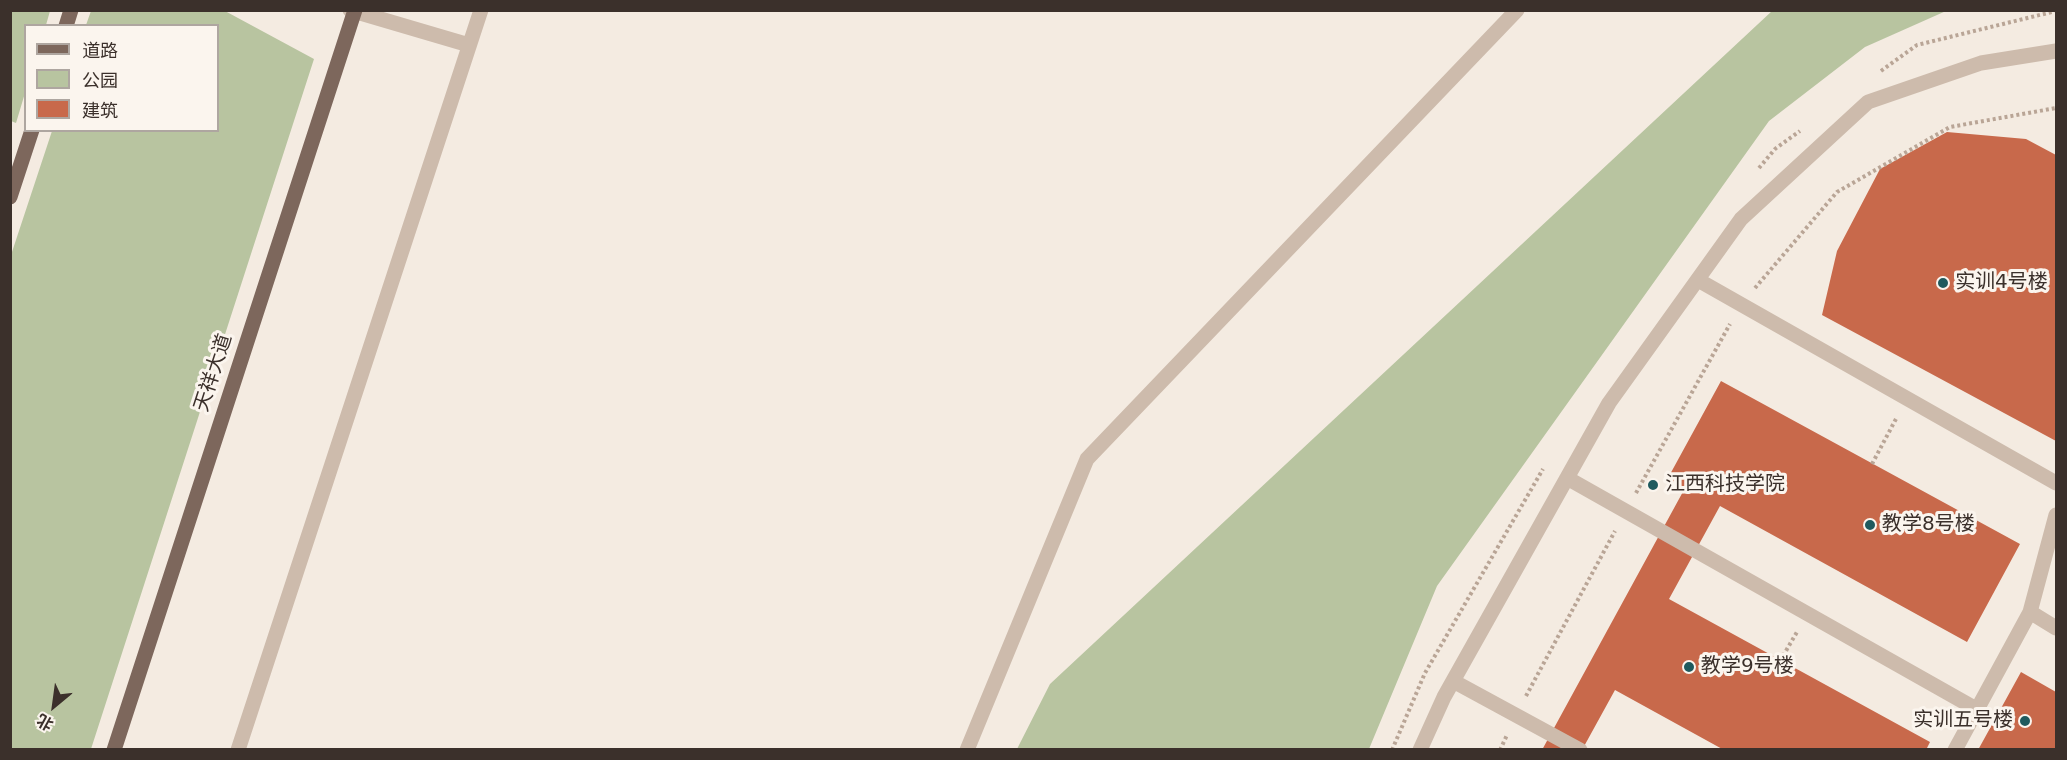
<!DOCTYPE html>
<html>
<head>
<meta charset="utf-8">
<style>
	body { margin:0 }
	#map { position:relative; width:2067px; height:760px; overflow:hidden; background:#f4ebe1; font-family:"DejaVu Sans","Noto Sans SC",sans-serif }
	canvas { display:block }
	.frame { position:absolute; inset:0; border:12px solid #3b302b; pointer-events:none }
	.legend { position:absolute; left:24px; top:24px; width:195px; height:108px; box-sizing:border-box; background:#fbf5ee; border:2px solid #aea6a0; margin:0; padding:8px 10px; list-style:none; font-size:18px; color:#3b302b }
	.legend li { display:flex; align-items:center; gap:12px; height:30px }
	.legend b { width:30px; border:2px solid #aea6a0 }
	.north { position:absolute; left:24px; top:676px; width:60px; height:60px; -webkit-text-stroke:4px #fbf5ee; paint-order:stroke; rotate:209deg; font-size:16px; font-weight:700; line-height:24px; text-align:center; color:#3b302b }
	.north::after { content:''; display:block; margin:auto; width:21px; height:27px; background:#3b302b; clip-path:polygon(50% 0,100% 100%,50% 72%,0 100%) }
</style>
</head>
<body>
<div id="map">
<canvas width="2067" height="760"></canvas>
<div class="frame"></div>
<ul class="legend">
<li><b style="height:8px;background:#7d675c"></b>道路</li>
<li><b style="height:16px;background:#b8c4a0"></b>公园</li>
<li><b style="height:16px;background:#c8694b"></b>建筑</li>
</ul>
<div class="north">北</div>
</div>
<script>
const g = document.querySelector('canvas').getContext('2d');
g.lineJoin = 'round';
function fill(path, color) { g.fillStyle = color; g.fill(path, 'evenodd'); }
function trace(path, color, width, dash) { g.strokeStyle = color; g.lineWidth = width; g.lineCap = dash ? 'butt' : 'round'; g.setLineDash(dash || []); g.stroke(path); }
function write(font, color, halo, rows, align = 'center') {
  g.font = font + ' "DejaVu Sans","Noto Sans SC",sans-serif'; g.lineWidth = 6; g.setLineDash([]); g.textBaseline = 'middle'; g.strokeStyle = halo; g.fillStyle = color; for (const [text, x, y, turn = 0] of rows) {
    g.save(); g.translate(x, y); g.rotate((+turn || 0) * Math.PI / 180); g.textAlign = isNaN(turn) ? turn : align; if (halo) g.strokeText(text, 0, 0); g.fillText(text, 0, 0); g.restore();
  }
}
fill(new Path2D(`
	M10,11h40l-4,14 -20,1 -1,67 -9,30 -5,-2z
	M91,11h134l89,48 -223,690h-80v-494l41,-124 166,-1v-104l-132,-1z
	M1772,11h174l-81,36 -96,74 -332,465 -68,163h-352l33,-65z`), '#b8c4a0');
fill(new Path2D(`
	M1947,132l79,7 30,16v286l-234,-126 15,-64 43,-82z
	M1721,381l299,163 -53,98 -247,-136 -51,93 261,143 -4,8h-202l-109,-60 -33,60h-40l143,-262 -17,-10z
	M2021,672l35,20v58h-78z`), '#c8694b');
trace(new Path2D(`
	M1881,71l36,-26 139,-34
	M1759,168l16,-19 25,-18
	M1755,288l82,-96 113,-65 106,-19
	M1872,464l25,-47
	M1636,493l94,-169
	M1780,661l17,-29
	M1526,696l89,-165
	M1392,750l33,-77 118,-204
	M1500,750l7,-15`), '#b9a596', 4, [3, 3]);
trace(new Path2D(`
	M350,10l119,35
	M1698,280l358,203
	M1567,478l411,232
	M2030,612l26,-97
	M1453,681l127,69
	M238,750l243,-740
	M967,750l120,-291 430,-449
	M1420,750l24,-53 165,-294 132,-184 127,-117 113,-39 75,-12
	M1955,750l75,-138 26,16`), '#cdbbac', 15);
trace(new Path2D(`
	M66,26l5,-16
	M10,197l22,-67
	M114,750l241,-740`), '#7d675c', 15);
for (const [x, y, r, color] of [
	[1943,283,6,"#1f5a5e"],
	[1653,485,6,"#1f5a5e"],
	[1870,525,6,"#1f5a5e"],
	[1689,667,6,"#1f5a5e"],
	[2025,721,6,"#1f5a5e"]
]) { const dot = new Path2D(); dot.arc(x, y, r, 0, 2 * Math.PI); g.fillStyle = color; g.fill(dot); trace(dot, '#fbf5ee', 2); }
write('20px', '#3b302b', '#fbf5ee', [
	["实训4号楼",1955,283],
	["江西科技学院",1665,485],
	["教学8号楼",1882,525],
	["教学9号楼",1701,667],
	["实训五号楼",2013,721,"right"]
], 'left');
write('20px', '#3b302b', '#fbf5ee', [
	["天祥大道",214,373,-72]
]);
</script>
</body>
</html>
